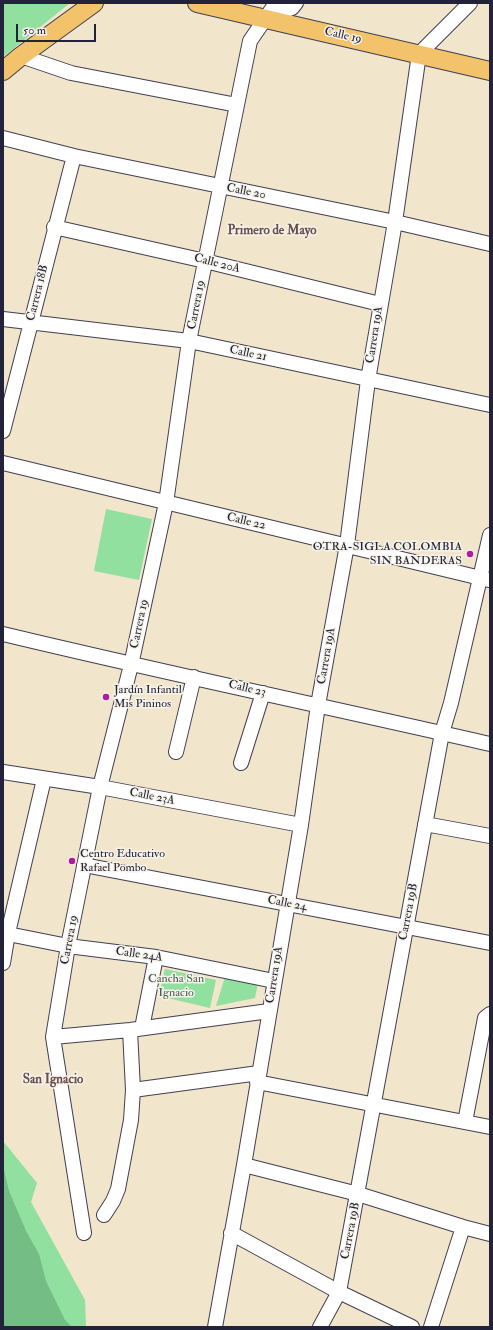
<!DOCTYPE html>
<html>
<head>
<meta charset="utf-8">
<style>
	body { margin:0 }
	#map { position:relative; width:493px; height:1330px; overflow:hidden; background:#f1e5cb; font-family:"IM FELL Double Pica",serif }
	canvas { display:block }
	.frame { position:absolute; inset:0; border:4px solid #22223b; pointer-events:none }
	.scale { position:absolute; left:16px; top:24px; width:80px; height:18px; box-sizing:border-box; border:2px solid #22223b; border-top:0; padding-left:5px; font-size:12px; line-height:14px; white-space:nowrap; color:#22223b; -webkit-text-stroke:3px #f7f3e8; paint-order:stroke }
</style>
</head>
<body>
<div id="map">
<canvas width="493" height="1330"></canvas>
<div class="frame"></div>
<div class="scale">50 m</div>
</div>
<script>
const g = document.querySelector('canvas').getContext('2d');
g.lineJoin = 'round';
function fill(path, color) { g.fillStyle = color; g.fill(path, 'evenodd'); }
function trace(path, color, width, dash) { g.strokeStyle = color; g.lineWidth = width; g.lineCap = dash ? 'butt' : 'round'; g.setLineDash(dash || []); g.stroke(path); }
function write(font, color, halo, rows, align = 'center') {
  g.font = font + ' "IM FELL Double Pica",serif'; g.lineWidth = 3; g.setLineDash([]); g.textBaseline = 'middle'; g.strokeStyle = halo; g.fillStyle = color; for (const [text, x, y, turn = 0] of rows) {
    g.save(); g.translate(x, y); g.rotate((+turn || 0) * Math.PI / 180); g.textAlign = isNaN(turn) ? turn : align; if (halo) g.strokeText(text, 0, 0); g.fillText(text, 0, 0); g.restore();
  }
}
fill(new Path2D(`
	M3,3h67l-67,54z
	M106,509l46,10 -13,61 -45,-9z
	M165,969l51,11 -6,28 -51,-12z
	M225,977l33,6 -3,15 -39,8z
	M3,1141l34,42 -6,19 54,98 1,27h-83z`), '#91e09f');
fill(new Path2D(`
	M3,1166l6,25 17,40 13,23 7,27 19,39 7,7h-69z`), '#74be86');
const minor = new Path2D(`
	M265,18l27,-10 4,-5
	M21,56l50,17 166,32
	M3,138l71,18 321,66 95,22
	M54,227l151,34 175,43
	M3,319l186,22 301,64
	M3,431l71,-275
	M3,463l486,117
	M3,634c162,39 325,73 487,110
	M176,752l18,-75
	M241,763l22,-70
	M3,772l97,15 201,38
	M425,824l65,12
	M84,865l406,78
	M3,933l65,13 88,11 118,24
	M3,963l5,-30 36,-154
	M142,1028l14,-71
	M53,1037l77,-7 139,-19
	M257,1082l233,45
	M133,1090l126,-17
	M465,1122l20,-104 5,-4
	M244,1165l114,29 105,33 27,7
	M104,1215l9,-14 5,-12 13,-69 2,-30 -3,-60
	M84,1233l-31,-196 15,-91 32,-159 31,-122 35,-162 23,-162 61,-300 26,-38
	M231,1233l108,59 73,35
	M215,1327l29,-162 57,-340 17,-120 29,-160 21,-165 27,-158 24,-168 51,-51
	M320,1327l19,-35 103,-559 9,-30 39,-168
	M431,1327l32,-100`);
const major = new Path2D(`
	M197,3l293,68
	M3,71l18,-15 73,-53`);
trace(minor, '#413f51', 16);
trace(major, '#413f51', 20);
trace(minor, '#fff', 14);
trace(major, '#f2c36a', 18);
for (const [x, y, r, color] of [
	[470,554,4,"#b5179e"],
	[106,697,4,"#b5179e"],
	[72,861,4,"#b5179e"]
]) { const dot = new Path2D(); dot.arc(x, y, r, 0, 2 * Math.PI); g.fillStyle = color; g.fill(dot); trace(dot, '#f7f3e8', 1.5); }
write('12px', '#22223b', '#f7f3e8', [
	["Calle 19",343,36,13],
	["Calle 20",246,192,11],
	["Calle 20A",217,264,14],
	["Carrera 18B",38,293,-76],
	["Carrera 19",197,305,-79],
	["Carrera 19A",375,335,-81],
	["Calle 21",248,354,12],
	["Calle 22",246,522,13],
	["Carrera 19",140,624,-78],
	["Carrera 19A",327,656,-80],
	["Calle 23",247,689,13],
	["Calle 23A",152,797,11],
	["Calle 24",287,904,11],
	["Carrera 19B",409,912,-79],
	["Carrera 19",70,940,-79],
	["Calle 24A",139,955,8],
	["Carrera 19A",275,975,-81],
	["Carrera 19B",351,1231,-79]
]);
write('12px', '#22223b', '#f7f3e8', [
	["OTRA-SIGLA COLOMBIA",462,547,"right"],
	["SIN BANDERAS",462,561,"right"],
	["Jardín Infantil",114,690],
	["Mis Pininos",114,704],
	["Centro Educativo",80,854],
	["Rafael Pombo",80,868]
], 'left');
write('12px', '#435b59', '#f7f3e8', [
	["Cancha San",176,979],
	["Ignacio",176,993]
]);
write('bold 13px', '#674e50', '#f7f3e8', [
	["Primero de Mayo",272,231],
	["San Ignacio",53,1080]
]);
</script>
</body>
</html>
